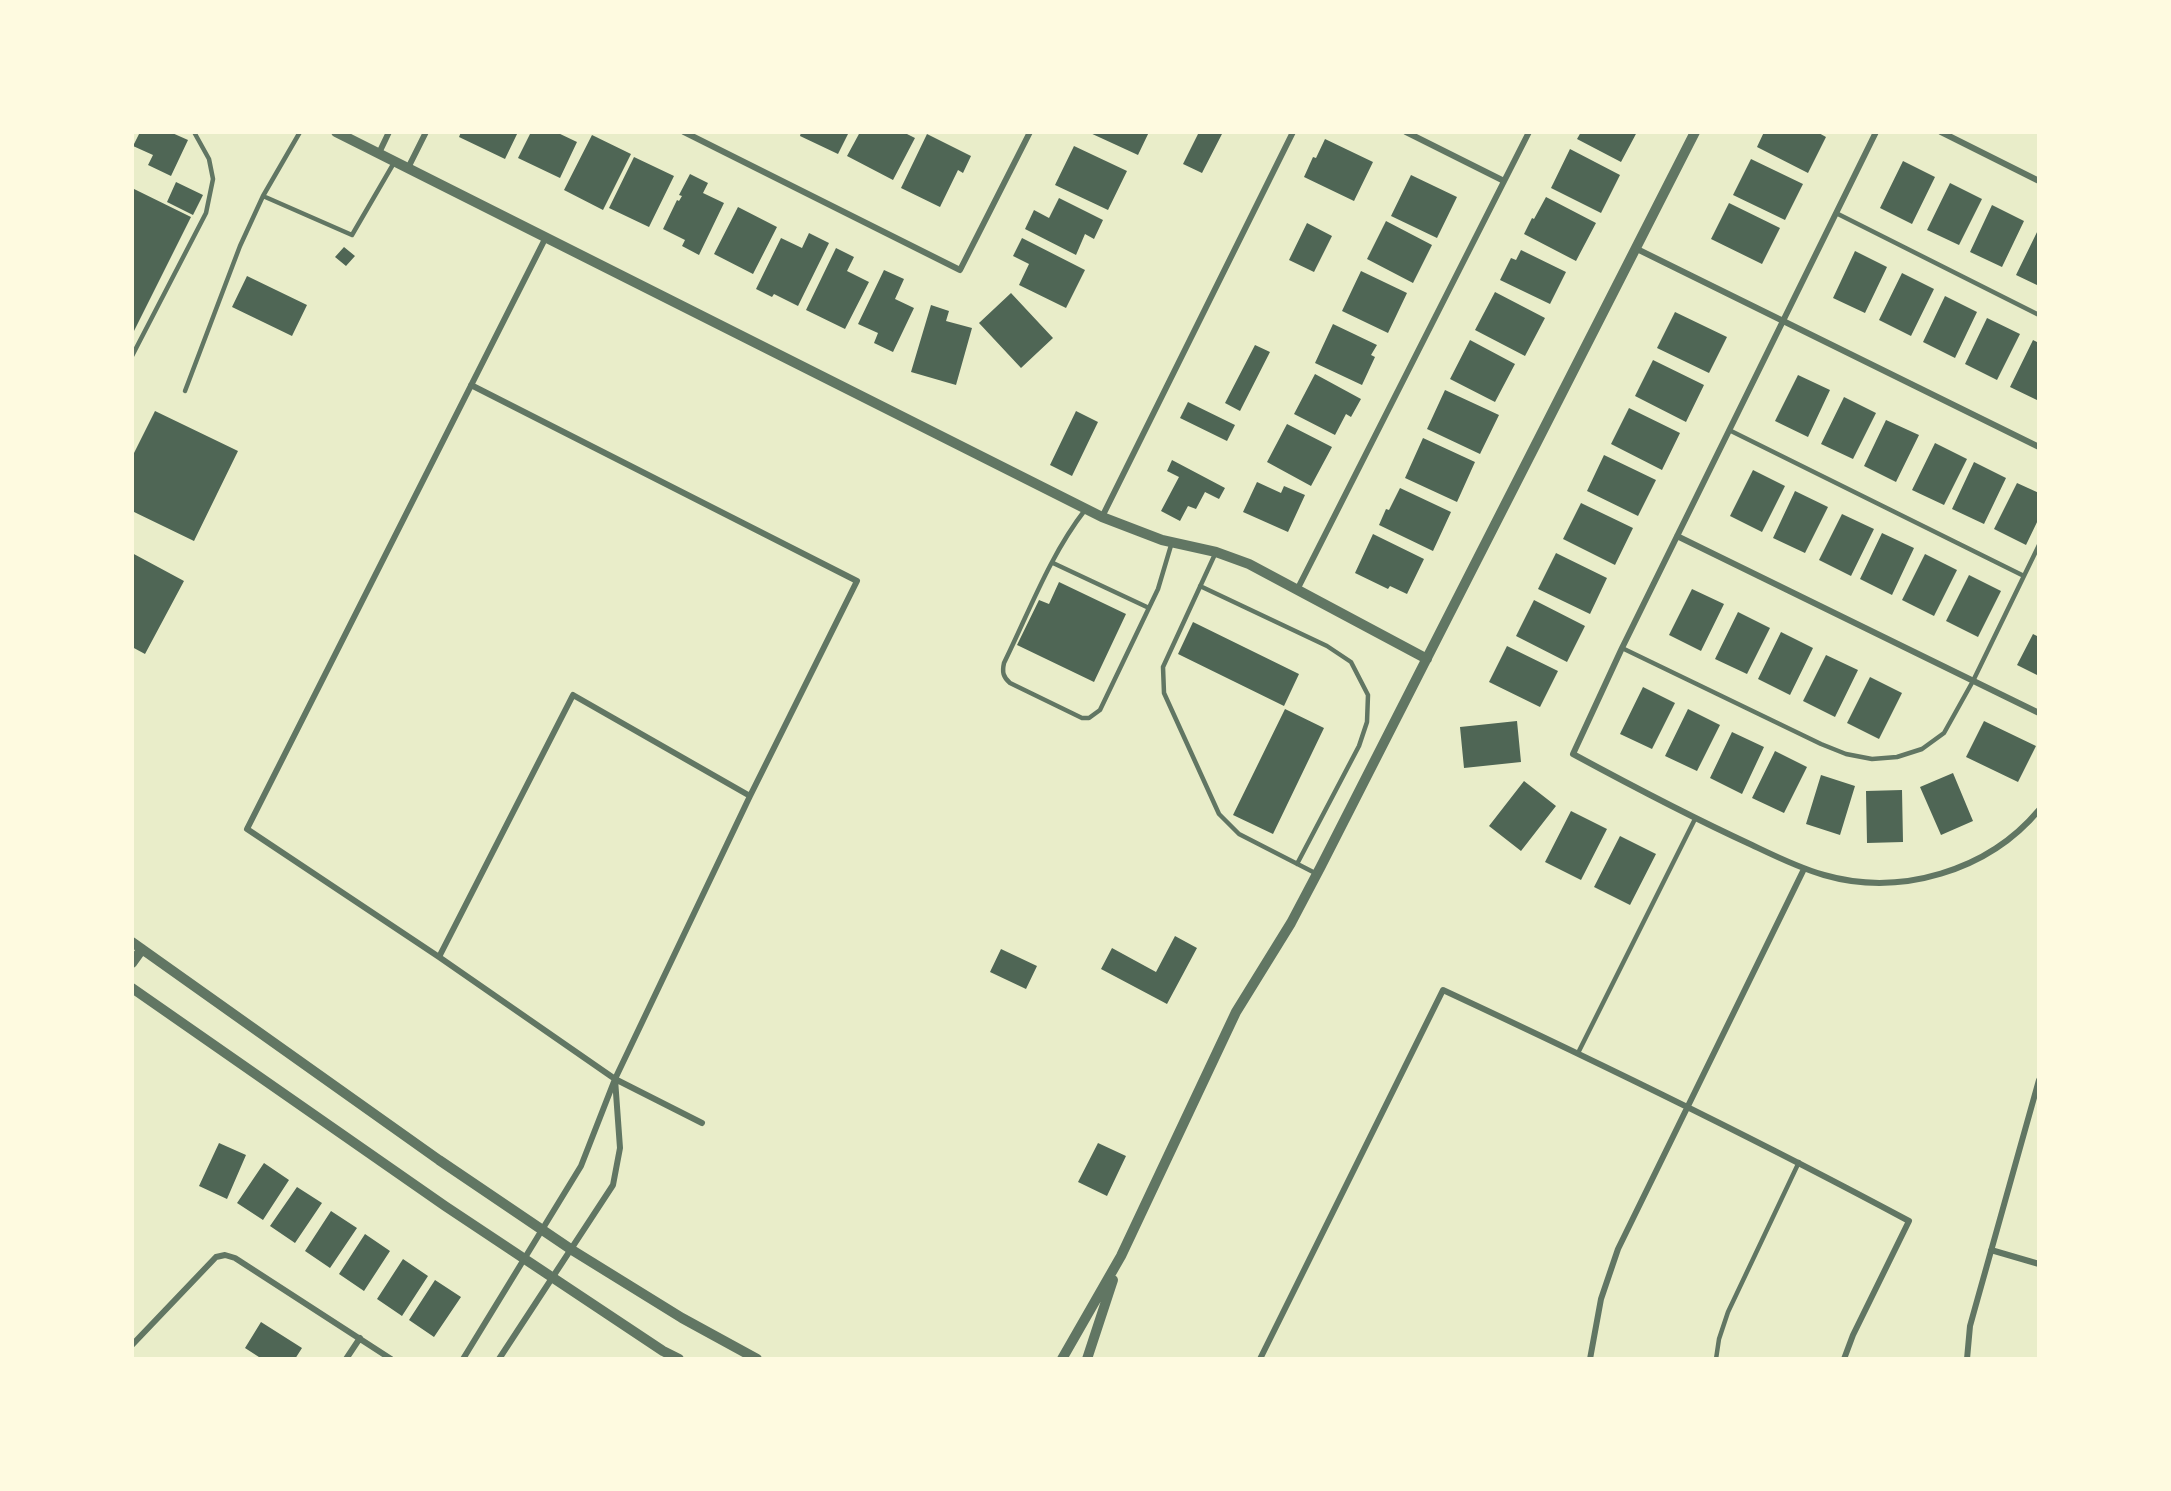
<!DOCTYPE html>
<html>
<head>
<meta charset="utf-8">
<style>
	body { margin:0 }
	#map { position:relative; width:2171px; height:1491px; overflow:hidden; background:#e9edc9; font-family:"Noto Sans",sans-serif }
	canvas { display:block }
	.frame { position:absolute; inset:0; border:134px solid #fefae0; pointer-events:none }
</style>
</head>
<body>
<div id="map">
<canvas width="2171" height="1491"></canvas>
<div class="frame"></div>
</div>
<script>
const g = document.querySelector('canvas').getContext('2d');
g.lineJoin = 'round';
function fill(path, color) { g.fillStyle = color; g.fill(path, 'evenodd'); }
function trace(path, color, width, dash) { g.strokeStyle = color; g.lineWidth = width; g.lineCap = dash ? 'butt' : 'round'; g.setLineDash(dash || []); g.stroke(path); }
fill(new Path2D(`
	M140,132h30l18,8 -17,36 -23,-11 5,-10 -20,-9z
	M461,132h57l-13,27 -46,-22z
	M531,132h25l21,10 -17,36 -42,-20z
	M801,132h48l-11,22 -38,-18z
	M860,132h43l12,6 -22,42 -46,-24z
	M1088,132h61l-11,23z
	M1199,132h24l-21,41 -19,-9z
	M1581,132h56l-16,30 -44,-23z
	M1764,132h53l9,5 -18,36 -51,-26z
	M927,134l44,22 -8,17 -5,-3 -18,37 -39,-19z
	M592,135l39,19 -28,56 -39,-20z
	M1325,139l48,23 -19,39 -50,-24 9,-20 3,1z
	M1074,146l53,25 -19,39 -53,-25z
	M1570,149l50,26 -19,38 -50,-25z
	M634,157l40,19 -25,51 -40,-19z
	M1751,159l52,25 -18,36 -52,-25z
	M1903,161l32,16 -23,47 -32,-16z
	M690,174l18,9 -5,10 21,10 -25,52 -17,-9 3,-6 -22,-11 14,-29 2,1 3,-5 -3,-1z
	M1411,175l46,22 -20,41 -46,-22z
	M176,182l27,13 -10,20 -26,-13z
	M1950,183l32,16 -23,46 -32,-15z
	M132,188l59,29 -57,114 -2,-1z
	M1546,197l50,26 -20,38 -52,-27 8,-16 2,1z
	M1059,198l44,22 -9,19 -9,-5 -9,21 -51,-26 9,-19 15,8z
	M1729,203l51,25 -18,36 -51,-25z
	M1992,205l32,16 -22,46 -32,-15z
	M738,207l39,20 -24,47 -39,-20z
	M1386,221l46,24 -19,38 -46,-24z
	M1307,223l25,13 -18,36 -25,-12z
	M2039,228v58l-23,-11z
	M809,233l20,10 -31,63 -24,-12 -2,3 -16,-8 25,-51 21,10z
	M1022,238l63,32 -19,38 -47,-23 10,-21 -16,-8z
	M344,247l11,9 -9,10 -11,-9z
	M836,248l18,9 -7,14 22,11 -24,47 -39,-19z
	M1521,250l45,22 -16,32 -50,-24 11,-22 5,2z
	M1855,251l32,16 -22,46 -32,-15z
	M884,270l20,9 -9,20 19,9 -21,44 -19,-9 4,-10 -20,-9z
	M1361,271l46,22 -19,40 -46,-22z
	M1902,273l32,16 -23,47 -32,-16z
	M247,276l60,29 -15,31 -60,-29z
	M1495,292l50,26 -20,38 -50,-26z
	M1011,293l42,45 -32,30 -42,-45z
	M1945,296l32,16 -22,46 -32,-16z
	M931,305l18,6 -3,10 26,7 -16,57 -45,-13z
	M1675,312l52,25 -18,36 -52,-25z
	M1987,318l33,16 -23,46 -32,-16z
	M1333,324l44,21 -6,10 4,2 -13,28 -47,-22z
	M1470,340l45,24 -20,38 -45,-23z
	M2033,340l6,3v58l-29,-14z
	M1255,345l15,7 -30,59 -15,-8z
	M1653,360l51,25 -18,37 -51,-26z
	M1315,374l46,25 -10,18 -5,-3 -11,21 -41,-21z
	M1798,375l32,15 -22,47 -33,-16z
	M1445,390l54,25 -19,39 -53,-25z
	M1844,397l32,16 -23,46 -32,-15z
	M1188,402l47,23 -8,16 -47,-23z
	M1629,408l51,25 -18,37 -51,-26z
	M155,411l83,40 -44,90 -62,-30v-54z
	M1076,411l22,11 -26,54 -22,-11z
	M1886,420l33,15 -23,47 -32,-16z
	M1287,424l45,23 -21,39 -44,-24z
	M1423,438l52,24 -18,40 -52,-24z
	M1935,443l32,16 -23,46 -32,-15z
	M1604,455l52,25 -18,36 -51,-25z
	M1172,460l53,28 -6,11 -14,-7 -9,17 -8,-3 -8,15 -19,-10 18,-34 -12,-6z
	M1974,462l32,16 -22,46 -32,-15z
	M1753,470l32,16 -23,46 -32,-16z
	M1257,482l24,11 3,-7 21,9 -17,37 -45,-20z
	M2017,483l22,10v25l-13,27 -32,-16z
	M1400,488l51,24 -18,39 -54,-26 7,-16 3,1z
	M1795,491l33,16 -23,46 -32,-15z
	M1581,503l52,25 -18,37 -52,-26z
	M1842,514l32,15 -23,47 -32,-16z
	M1882,533l32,15 -22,47 -32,-16z
	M1373,534l51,25 -17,35 -17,-8 -2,3 -33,-16z
	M132,553l52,28 -39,73 -13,-7z
	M1556,553l51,25 -17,36 -52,-25z
	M1925,554l32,16 -23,46 -32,-16z
	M1969,575l32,16 -23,46 -32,-16z
	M1059,582l67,32 -32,68 -77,-37 22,-45 10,4z
	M1692,589l32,15 -23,47 -32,-16z
	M1534,600l51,26 -18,36 -51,-26z
	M1738,612l32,16 -23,46 -32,-15z
	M1193,622l106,52 -15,32 -106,-52z
	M1781,632l32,16 -23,47 -32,-16z
	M2033,634l6,3v39l-22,-11z
	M1507,646l51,25 -18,36 -51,-25z
	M1826,655l32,15 -23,47 -32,-16z
	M1870,677l32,16 -23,46 -32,-16z
	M1643,687l32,16 -23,46 -32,-15z
	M1285,709l39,19 -51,106 -40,-19z
	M1688,709l32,16 -23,46 -32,-15z
	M1517,721l4,41 -57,6 -4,-41z
	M1984,721l52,25 -18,36 -52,-25z
	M1732,732l32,15 -22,47 -32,-16z
	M1775,751l32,16 -23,46 -32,-15z
	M1953,773l20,48 -32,14 -21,-48z
	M1821,775l34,11 -15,49 -34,-11z
	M1524,781l32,25 -35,45 -32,-25z
	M1902,790l1,52 -36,1 -1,-52z
	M1571,811l36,18 -26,51 -36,-18z
	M1620,836l36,18 -26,51 -36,-18z
	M1175,936l22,12 -30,56 -66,-35 11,-21 44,24z
	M1001,949l36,17 -11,23 -36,-17z
	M219,1143l27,12 -19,44 -28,-13z
	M1098,1143l28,13 -19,40 -29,-14z
	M264,1163l25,17 -26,40 -26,-17z
	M297,1187l25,16 -27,40 -25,-17z
	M331,1211l26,17 -27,40 -25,-17z
	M365,1234l25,17 -26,40 -25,-17z
	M403,1259l25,17 -26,40 -25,-17z
	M435,1280l26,17 -27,40 -25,-17z
	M261,1322l41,26 -7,11h-33l-17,-11z`), '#4f6655');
trace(new Path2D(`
	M300,132l-37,64 89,39 43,-74
	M1836,213l203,102
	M132,356l74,-143 7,-34 -4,-20 -15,-27
	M185,391l55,-145 23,-50
	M1729,430l295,146
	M1085,510c-35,45 -56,102 -81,153 -2,9 -1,14 6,20l72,35h7l11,-8 58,-121 14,-47
	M1216,552l-53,115 1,26 55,121 20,20 78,40
	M1053,563l96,45
	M1200,586l127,60 24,16 17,33 -1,27 -8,24 -62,118
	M1622,648l199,96 25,10 26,5 25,-2 25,-8 22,-16 29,-52 66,-136
	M1578,1053l117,-234
	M1716,1359l3,-20 9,-27 71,-150`), '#617663', 4.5);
trace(new Path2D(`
	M684,132l276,138 70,-138
	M1406,132l98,49
	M1876,132l-254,516 -49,106c59,32 118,63 179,91 23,11 47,23 72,30 76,22 164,-4 215,-65
	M1941,132l98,49
	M379,153l10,-21
	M408,168l18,-36
	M546,237l-299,592 192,128 176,122 87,44
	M1637,249l402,198
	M471,385l386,196 -107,215 -135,283
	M1102,517l191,-385
	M1677,536l362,177
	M1297,590l232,-458
	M439,957l134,-262 177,101
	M1991,1250l48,14
	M132,1345l84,-88 9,-2 10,3 156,101
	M346,1359l14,-21
	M463,1359l118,-193 34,-87 5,69 -7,37 -114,174
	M1260,1359l183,-369c157,73 313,149 466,231l-56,114 -9,24
	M1590,1359l11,-60 17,-50 186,-380
	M1967,1359l3,-33 5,-18 64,-228`), '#617663', 6);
trace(new Path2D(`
	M336,132l766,385 60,23 54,12 33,12 178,95
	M132,942l307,218 133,90 110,68 75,41
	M132,963l10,-14
	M132,988l313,218 218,145 16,8
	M1062,1359l59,-103 115,-244 55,-89 29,-55 375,-736
	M1087,1359l26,-79`), '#617663', 10);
</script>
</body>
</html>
